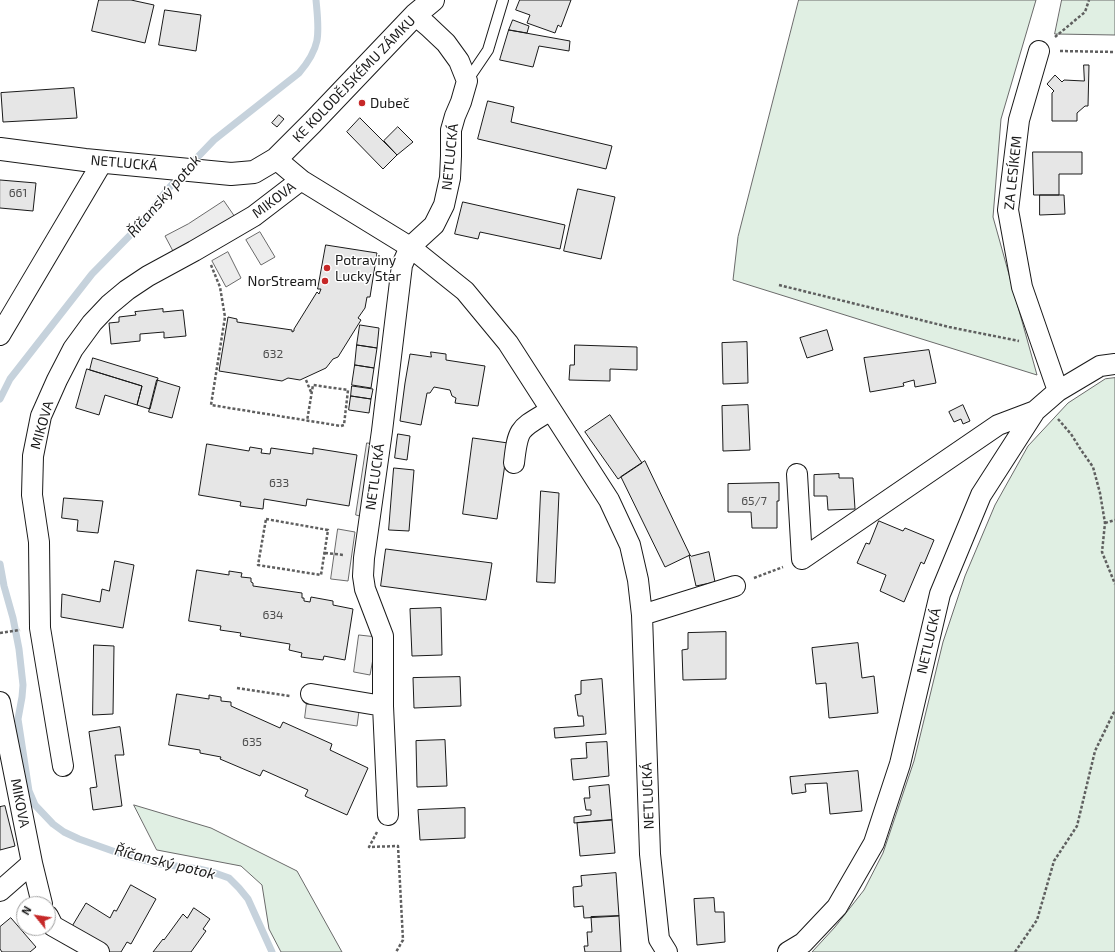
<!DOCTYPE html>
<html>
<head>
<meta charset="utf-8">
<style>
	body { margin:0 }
	#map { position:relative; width:1115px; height:952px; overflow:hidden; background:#fff; font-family:"Exo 2",sans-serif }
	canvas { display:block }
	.north { position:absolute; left:16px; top:896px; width:40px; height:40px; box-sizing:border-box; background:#fff; border:1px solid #a3a3a3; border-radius:50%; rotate:300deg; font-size:11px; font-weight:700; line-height:16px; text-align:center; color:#1a1a1a }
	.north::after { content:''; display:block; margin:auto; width:14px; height:18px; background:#c62828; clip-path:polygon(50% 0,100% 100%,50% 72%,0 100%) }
</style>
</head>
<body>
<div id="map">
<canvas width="1115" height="952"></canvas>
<div class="north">N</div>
</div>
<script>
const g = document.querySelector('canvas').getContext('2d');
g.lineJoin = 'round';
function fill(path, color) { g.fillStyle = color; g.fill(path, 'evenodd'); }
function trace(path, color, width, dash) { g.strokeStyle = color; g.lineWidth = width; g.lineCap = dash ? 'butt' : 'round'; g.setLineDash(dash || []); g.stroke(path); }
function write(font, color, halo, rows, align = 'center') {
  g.font = font + ' "Exo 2",sans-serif'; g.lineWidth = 3; g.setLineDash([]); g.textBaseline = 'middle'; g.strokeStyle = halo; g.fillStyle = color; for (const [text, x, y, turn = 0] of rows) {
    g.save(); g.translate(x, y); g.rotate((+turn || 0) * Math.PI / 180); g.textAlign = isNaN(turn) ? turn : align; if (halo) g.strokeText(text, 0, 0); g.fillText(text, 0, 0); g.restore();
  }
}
const green = new Path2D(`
	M799,0h237l-35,119 -8,98 44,158 -304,-95 5,-43z
	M1062,0h53v35l-60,-1z
	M1115,378v574h-303l23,-25 29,-37 19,-37 31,-92 29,-119 22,-66 30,-71 33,-59 40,-43 37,-24z
	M134,805l77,23 86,43 45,81h-61l-12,-23 -7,-44 -21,-19 -84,-16z`);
fill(green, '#e0efe3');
trace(green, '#6a6a6a', 1);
const parking = new Path2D(`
	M224,201l11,16 -61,36 -9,-17 23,-12z
	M260,232l15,25 -14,8 -15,-25z
	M228,252l13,26 -15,9 -14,-26z
	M367,443l8,1 -11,73 -8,-2z
	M338,529l17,3 -7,49 -17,-2z
	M359,635l18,2 -7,38 -16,-3z
	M307,702l52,9 -2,15 -52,-8z`);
fill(parking, '#ededed');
trace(parking, '#6a6a6a', 1);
trace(new Path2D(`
	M190,165l24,-25 85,-67c23,-27 20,-40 17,-73
	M0,399l10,-20 82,-105 52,-53 22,-30 17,-18
	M0,564l4,22 9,32 6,31 4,36 -1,12 -4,22 11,72 6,14 18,19 11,8 15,7 45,16 36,9 39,5 16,4 14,5 10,10 9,11 24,53`), '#c6d2dc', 7);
const building = new Path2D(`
	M99,0h32l23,5 -9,38 -53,-12z
	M520,0h51l-10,27 -3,-2 -3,8 -28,-10 3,-8 -14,-5z
	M165,10l36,5 -5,36 -37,-6z
	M513,20l16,6 -2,7 -18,-3z
	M509,30l61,11 -1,10 -30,-5 -6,21 -33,-7z
	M1084,65h5l-1,41h-3l-8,7v8h-25v-28l2,-2 -7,-7 8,-9 7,7 2,-2 20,1z
	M74,88l3,30 -74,4 -2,-29z
	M488,101l26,6 -3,15 101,24 -6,23 -128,-30z
	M279,115l5,4 -7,8 -5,-4z
	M360,118l37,37 -14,14 -36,-37z
	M398,127l15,15 -16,13 -13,-14z
	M1033,152h49v22h-23v21h-25z
	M0,180l36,3 -3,28 -33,-3z
	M578,189l37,8 -14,62 -37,-8z
	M1040,195h24l1,19 -25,1z
	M463,202l102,23 -5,24 -80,-17 -2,7 -23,-5z
	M326,245l51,8 -7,44h-3l-2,11 -7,10 3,2 -23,37 -5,2 -7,9 -26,12 -12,-2 -6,3 -63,-10 9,-54 9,2v3l55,8v2l2,-1v-2l23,-37 2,2 2,-5h-3z
	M163,309v3l20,-2 3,26 -22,2v-6l-24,2v7l-29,3 -2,-21 10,-1v-5l17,-2 -1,-3z
	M360,325l19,3 -2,20 -20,-3z
	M827,330l6,20 -26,8 -7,-20z
	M747,342l1,41 -25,1 -1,-41z
	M357,345l20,3 -3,20 -19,-3z
	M575,345l62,2v23l-27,-1v12l-41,-1 1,-15h4z
	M929,350l7,33 -21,4 -1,-7 -11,3 1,3 -34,6 -6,-34z
	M431,352l15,2v6l39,6 -7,40 -23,-3 1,-5 -4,-2 -2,-6 -16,-3 -4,6h-3l-6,32 -21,-4 5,-38 5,-29 21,3z
	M93,358l65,20 -8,31 -13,-4 5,-19 -52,-16z
	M355,365l19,3 -3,20 -19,-3z
	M87,369l55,17 -5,19 -32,-10 -6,20 -23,-7z
	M157,380l23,7 -8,31 -23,-6z
	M352,386l21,3 -2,10 -20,-3z
	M351,396l20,3 -2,14 -20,-3z
	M748,405l2,45 -27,1 -1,-45z
	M963,405l7,16 -7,3 -2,-5 -7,3 -5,-10z
	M610,415l32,48 -24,16 -33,-47z
	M398,434l12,2 -3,24 -12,-2z
	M473,438l35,5 -11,76 -34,-5z
	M207,444l42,7 1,-4 12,2 -1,4 9,1 1,-6 42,6v-6l44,7 -8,51 -42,-7 -1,7 -42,-7 -1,10 -23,-3 1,-4 -42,-7z
	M645,461l45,94 -25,12 -44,-90z
	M394,468l20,2 -5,61 -20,-1z
	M839,474v4h14l2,31 -27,1 -1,-14h-13v-21z
	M779,483v18h-2v27h-25l-1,-16h-23v-28z
	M541,491l18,2 -4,90 -18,-1z
	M64,498l39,3 -5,32 -21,-2 1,-11 -16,-2z
	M879,521l24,10 2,-3 29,12 -10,24 -3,-2 -17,40 -24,-11 6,-16 -29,-12 9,-20 3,1z
	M386,549l106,14 -6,37 -105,-14z
	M709,552l6,30 -19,4 -7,-31h1l1,1z
	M115,561l19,4 -11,63 -62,-11 1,-23 38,8 2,-13 7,2z
	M197,570l32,5v-4l13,2 -1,4 10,1v4l2,1v3l49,7v5h2v3l6,1 1,-5 22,4v4l20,4 -8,51 -21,-4 -1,4 -22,-3 1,-4 -13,-3 1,-6 -50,-8 1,-3 -21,-3 1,-4 -32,-5z
	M441,608l1,47 -30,1 -2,-47z
	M726,632v47l-43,1 -1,-30 6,-1v-16z
	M858,643l4,35 12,-2 4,37 -49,5 -3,-35 -10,1 -4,-36z
	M94,645l20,1 -1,68 -20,1z
	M460,677l1,29 -47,2 -1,-30z
	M602,679l4,55 -51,4 -1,-10 30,-2 -1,-10h-5l-3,-21 6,-1v-13z
	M177,694l32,5v-4l12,2v4l10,1v4l49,22 3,-6 49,22 -2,6 38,18 -21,47 -40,-18 -2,-1 3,-6 -45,-20 -3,6 -40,-17 1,-2 -21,-4v-3l-31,-5z
	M120,727l4,28h-9l7,51 -29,4 -3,-22 7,-1 -8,-55z
	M445,740l2,46 -30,1 -1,-46z
	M607,742l2,34 -36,4 -2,-21 16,-1 -1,-15z
	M858,771l4,40 -32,3 -3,-31 -22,1 1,8 -14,2 -2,-17z
	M609,785l3,35 -38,3v-6l17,-2v-5h-5l-2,-12h6l-1,-11z
	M5,806l10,40 -15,4v-43z
	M465,808v30l-45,2 -2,-30z
	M612,820l3,33 -35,3 -3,-33z
	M616,873l3,43 -35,2 -1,-12 -9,1 -1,-20 9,-1 -1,-10z
	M131,885l25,14 -25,45 -4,-2 -6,10h-11l-39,-24 15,-25 24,15 4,-8 2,1z
	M714,898l1,14h9l1,30 -28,3 -3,-46z
	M194,908l16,11 -7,10 3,2 -15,21h-38l10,-13 1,1 19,-26 4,4z
	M619,916l2,36h-36l-1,-6h4l-1,-14h5l-1,-15z
	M11,918l25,29 -6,5h-28l-2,-3v-22z`);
fill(building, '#e6e6e6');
trace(building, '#1a1a1a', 1);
const lane = new Path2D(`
	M467,81l21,-31 15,-50`);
const street = new Path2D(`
	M1039,51l-20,69 -11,90 14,77 36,104
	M276,159l25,21 109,67 55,44 43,52 101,157 21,45 8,35 4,35 8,239 9,85 8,13
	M0,335l103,-174
	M514,463c4,-37 6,-34 37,-53
	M797,474l5,85
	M802,559l196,-134 37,-14
	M642,615l93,-29
	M311,694l72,12
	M0,702l32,161 -32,28
	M63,766l-23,-138 -1,-86 -7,-47 1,-39 8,-40 16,-36 16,-31 19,-26 17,-18 18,-15 21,-14 46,-25 60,-35 47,-36
	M388,815l-5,-109v-70l-18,-47 -2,-13 1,-18 18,-127 20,-166 8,-18 24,-22 10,-20 6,-27 1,-22v-26l4,-14 6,-14 6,-21 -8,-20 -13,-18 -18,-17 -13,-11
	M32,863l10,41
	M48,916l5,10 46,26
	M788,952l15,-9 34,-36 37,-64 26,-79 40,-170 41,-99 54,-84 23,-20 42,-25 15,-2`);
const secondary = new Path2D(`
	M0,149l85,11 146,14 23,-2 22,-13 36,-36 103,-108 18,-15`);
trace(lane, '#1a1a1a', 12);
trace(street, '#1a1a1a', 22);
trace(secondary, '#1a1a1a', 24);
trace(new Path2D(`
	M1055,37l30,-25 4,-12
	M1060,51l55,1
	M211,265l9,22 5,30 -14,88 130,21 3,-1 4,-35 -35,-5 -6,36
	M779,285l170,42 70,14
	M306,380l5,12
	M1058,419l13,15 10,16 12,17 7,26 5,30 -3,29 13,32
	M266,519l62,11 -7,45 -63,-10z
	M1105,523l10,-3
	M325,553l19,2
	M754,578l29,-11
	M0,633l20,-3
	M237,688l53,8
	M377,832l-8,15 29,-1 5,94 -7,12
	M1015,952l22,-32 17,-59 23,-35 18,-75 20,-41`), '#5f5f5f', 2.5, [3, 2]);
trace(lane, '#fff', 10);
trace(street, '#fff', 20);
trace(secondary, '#fff', 22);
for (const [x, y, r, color] of [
	[362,103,4,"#c62828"],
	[327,268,4,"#c62828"],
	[325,281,4,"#c62828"]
]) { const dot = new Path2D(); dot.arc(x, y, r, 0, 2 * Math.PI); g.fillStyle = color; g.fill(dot); trace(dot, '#fff', 1.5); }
write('12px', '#4d4d4d', null, [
	["661",18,193],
	["632",273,354],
	["633",279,483],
	["65/7",754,501],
	["634",273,615],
	["635",252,742]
]);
write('14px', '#1a1a1a', '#fff', [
	["KE KOLODĚJSKÉMU ZÁMKU",354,79,-46],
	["NETLUCKÁ",450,157,-84],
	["NETLUCKÁ",124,163,5],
	["ZA LESÍKEM",1013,173,-84],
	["MIKOVA",274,200,-37],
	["MIKOVA",42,425,-74],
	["NETLUCKÁ",375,477,-82],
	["NETLUCKÁ",929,641,-77],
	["NETLUCKÁ",648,796,-92],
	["MIKOVA",20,803,79]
]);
write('14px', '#1a1a1a', '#fff', [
	["Dubeč",370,103],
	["Potraviny",335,260],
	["Lucky Star",335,276],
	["NorStream",317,281,"right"]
], 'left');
write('italic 15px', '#1a1a1a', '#fff', [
	["Říčanský potok",164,196,-49],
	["Říčanský potok",165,862,14]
]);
</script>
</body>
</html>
